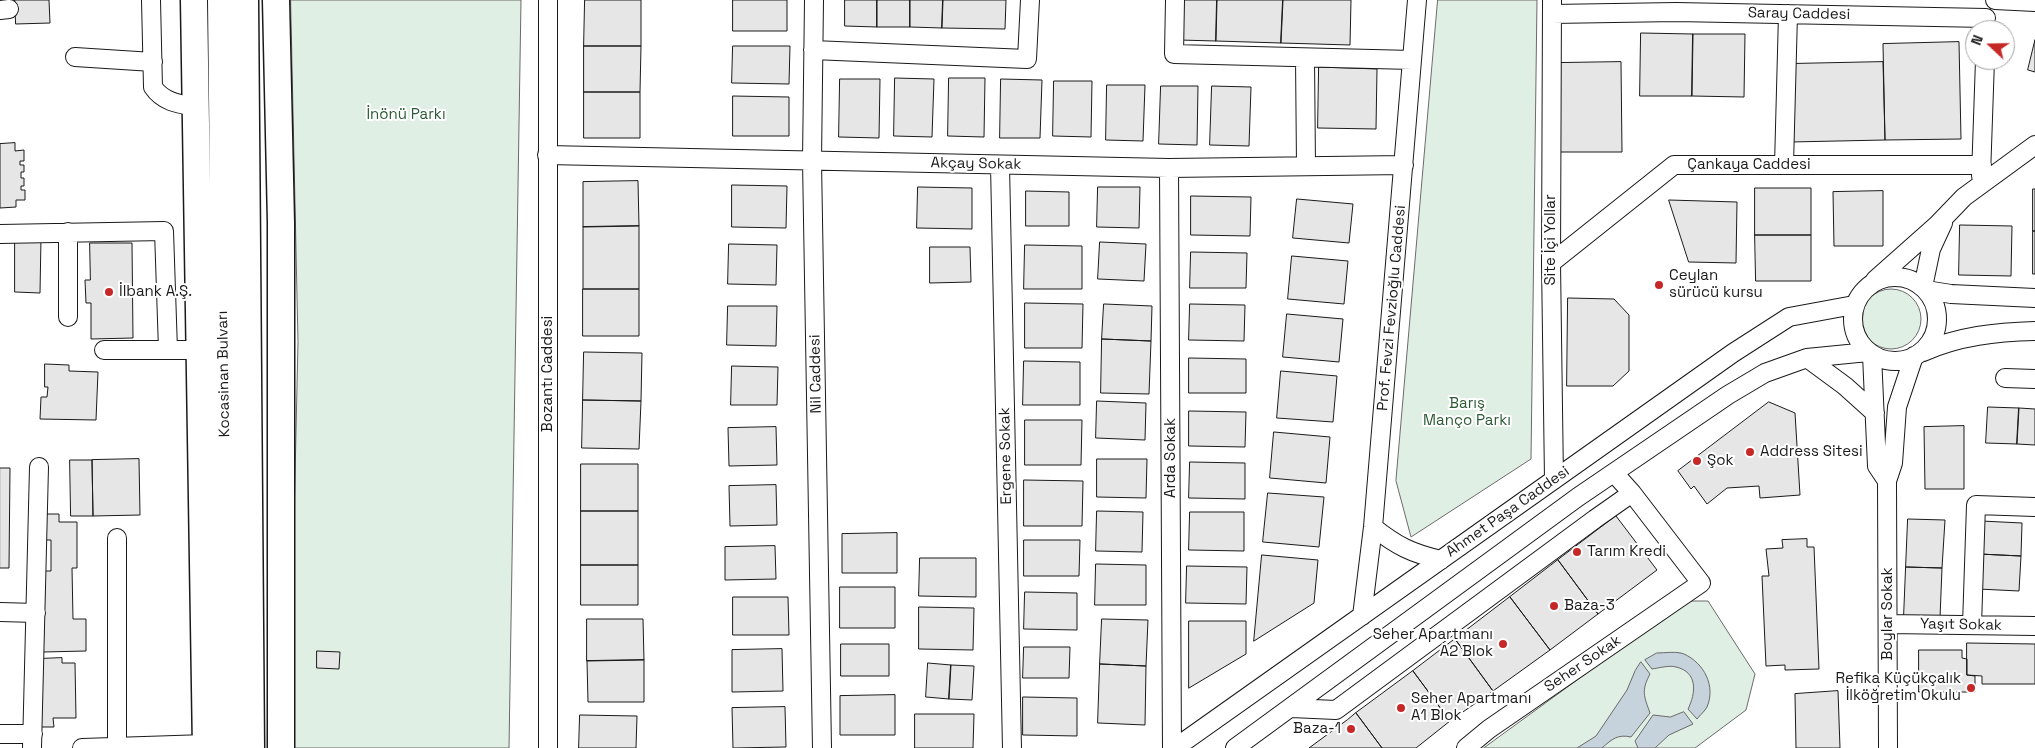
<!DOCTYPE html>
<html>
<head>
<meta charset="utf-8">
<style>
	body { margin:0 }
	#map { position:relative; width:2035px; height:748px; overflow:hidden; background:#fff; font-family:"Space Grotesk",sans-serif }
	canvas { display:block }
	.north { position:absolute; left:1965px; top:20px; width:50px; height:50px; box-sizing:border-box; background:#fff; border:1px solid #a3a3a3; border-radius:50%; rotate:291deg; font-size:14px; font-weight:700; line-height:20px; text-align:center; color:#1a1a1a }
	.north::after { content:''; display:block; margin:auto; width:18px; height:22px; background:#c62828; clip-path:polygon(50% 0,100% 100%,50% 72%,0 100%) }
</style>
</head>
<body>
<div id="map">
<canvas width="2035" height="748"></canvas>
<div class="north">N</div>
</div>
<script>
const g = document.querySelector('canvas').getContext('2d');
g.lineJoin = 'round';
function fill(path, color) { g.fillStyle = color; g.fill(path, 'evenodd'); }
function trace(path, color, width, dash) { g.strokeStyle = color; g.lineWidth = width; g.lineCap = dash ? 'butt' : 'round'; g.setLineDash(dash || []); g.stroke(path); }
function write(font, color, halo, rows, align = 'center') {
  g.font = font + ' "Space Grotesk",sans-serif'; g.lineWidth = 4; g.setLineDash([]); g.textBaseline = 'middle'; g.strokeStyle = halo; g.fillStyle = color; for (const [text, x, y, turn = 0] of rows) {
    g.save(); g.translate(x, y); g.rotate((+turn || 0) * Math.PI / 180); g.textAlign = isNaN(turn) ? turn : align; if (halo) g.strokeText(text, 0, 0); g.fillText(text, 0, 0); g.restore();
  }
}
const green = new Path2D(`
	M291,0h230l-12,748h-220l9,-406z
	M1438,0h99l-6,459 -120,78 -15,-56z
	M1861 319a30 30 0 1 1 60 0a30 30 0 1 1-60 0Z
	M1686,601h22l47,73 -9,36 -51,38h-211z`);
fill(green, '#e0efe3');
trace(green, '#6a6a6a', 1);
const water = new Path2D(`
	M1657,653c8,0 20,-2 27,1 20,9 32,32 23,53 -2,4 -7,8 -10,12l-9,-10c8,-16 10,-37 -12,-42 -7,-2 -17,1 -24,2l-7,-9z
	M1641,662l9,12c-9,17 -6,22 0,39l-19,24c-13,-3 -19,2 -29,11h-25l19,-12 31,-46 8,-19z
	M1684,712l9,12 -24,11 -14,13h-17l-3,-7 18,-26 17,2z`);
fill(water, '#c6d2dc');
trace(water, '#6a6a6a', 1);
const building = new Path2D(`
	M15,0h34l1,23 -34,1z
	M585,0h56v46h-57z
	M733,0h54v31h-54z
	M845,0h32v27l-32,-1z
	M877,0h33v27h-33z
	M910,0h33l-1,28 -32,-1z
	M943,0h63l-1,29 -63,-1z
	M1180,0h37l-1,41 -37,-1z
	M1217,0h66l-2,43 -65,-2z
	M1283,0h68l-1,45 -69,-2z
	M1641,33l52,1 -1,62h-52z
	M1693,34h52l-1,63 -52,-1z
	M2035,40v32l-7,-2z
	M1959,42l2,97 -76,1 -2,-96z
	M584,46h57l-1,46h-56z
	M733,46h57l-1,38 -57,-1z
	M1621,62l1,90h-65v-89z
	M1883,62l2,78 -95,2 -2,-78z
	M1319,67l58,2 -1,60 -58,-1z
	M895,78l39,1 -2,58 -38,-1z
	M949,78h36l-1,59 -36,-1z
	M840,79h40l-1,59 -40,-1z
	M1001,79l41,1 -2,58h-40z
	M1054,81h38l-1,56 -38,-1z
	M1107,85h38l-2,56 -37,-1z
	M1161,86h37l-1,59 -38,-1z
	M1212,86l39,1 -2,59 -39,-1z
	M584,92h56v46h-56z
	M733,96l56,1v39h-56z
	M15,143v8l9,-1v11h-4v4h4v7h-3v6h3v8h-3v4h4v10h-9v7l-16,1v-64z
	M638,181l1,45 -56,1v-45z
	M732,185l55,1 -1,42 -54,-1z
	M918,187l54,1v41l-55,-1z
	M1098,187h42l-1,41 -42,-1z
	M1755,188h56v47h-56z
	M2033,189h2v42h-2z
	M1026,191l43,1v34h-43z
	M1883,191v55h-49l-1,-54z
	M1191,196l60,1 -1,39 -59,-1z
	M1297,199l56,5 -4,39 -56,-5z
	M1669,200l68,2 -1,61 -47,-1z
	M1960,225l52,1 -1,50 -52,-1z
	M639,226v63h-56v-62z
	M2033,231h2v43h-2z
	M1755,235h56v46h-55z
	M15,238h26l-1,55 -25,-1z
	M1100,242l46,2 -2,37 -46,-2z
	M90,243h42l1,95 -42,1v-36h-5l-1,-23h5z
	M729,244l48,1 -1,40 -48,-1z
	M1025,245l57,1v43h-58z
	M930,247h40l1,35 -41,1z
	M1191,252l56,1 -1,35h-56z
	M1292,256l56,5 -4,43 -56,-5z
	M583,289h56v47h-56z
	M1568,298l46,1 15,16v56l-16,15h-46z
	M1025,303l58,1 -1,44h-57z
	M1104,304l48,2 -1,35 -49,-2z
	M1190,304l55,1 -1,36 -55,-1z
	M728,306h49l-1,40 -49,-1z
	M1287,314l56,5 -4,43 -56,-5z
	M1102,339l49,2 -2,53 -48,-1z
	M584,352l58,1 -1,48 -58,-1z
	M1189,358l57,1v34h-57z
	M1024,361l56,1v43h-57z
	M45,364l24,1v6l29,1 -2,48 -56,-1 1,-22h6l1,-10h-3z
	M732,366l46,1 -1,38h-46z
	M1281,371l56,5 -4,46 -56,-4z
	M583,400l58,1 -2,48 -57,-1z
	M1097,401l49,2 -1,37 -49,-2z
	M1769,402l26,11 5,82 -40,3 -1,-12 -32,2 -20,16 -13,-18 -3,3 -13,-18z
	M1988,407l31,1 -2,36 -31,-1z
	M2019,408l16,1v36l-18,-1z
	M1189,411l57,1 -1,35 -56,-1z
	M1025,420h57l-1,45h-56z
	M1964,426v63h-39l-1,-62z
	M776,427l1,38 -48,1 -1,-38z
	M1274,432l56,5 -4,46 -56,-5z
	M139,459l1,56 -47,1 -1,-56z
	M1097,459h50l-1,39 -49,-1z
	M70,460h22l1,56h-22z
	M1190,462l55,1v36l-56,-1z
	M581,464h57v47h-57z
	M0,468h10l-1,100h-9z
	M1024,480l59,1 -1,45h-58z
	M776,485l1,40 -47,1 -1,-40z
	M1268,493l56,4 -5,50 -56,-5z
	M581,511h57v54h-57z
	M1097,511l46,1 -1,40 -46,-1z
	M1190,512h54v39l-55,-1z
	M40,514h19v8h18v46h-5l1,51h13v32l-43,1 -1,-81h9v-31h-11z
	M1616,516l41,54 -59,44 -40,-54z
	M1908,519l37,1 -3,48 -36,-1z
	M1981,521l41,2 -1,33 -42,-2z
	M897,533v40h-55v-39z
	M1807,539v8h7l5,122 -34,1v-5l-19,1 -4,-90h7l-3,-27 17,-1 -1,-8z
	M1024,540h56l-1,36h-55z
	M775,546l1,33 -51,1v-33z
	M1979,554l42,2 -2,35 -41,-2z
	M1262,555l56,5 -4,43 -60,38z
	M920,558h56v39l-57,-1z
	M1558,560l40,54 -48,36 -40,-53z
	M1096,564l50,1v40h-51z
	M581,565h57v40h-57z
	M1187,566l60,1 -1,37 -60,-1z
	M1906,567l36,1 -2,50 -36,-2z
	M840,587h55v41h-55z
	M1025,592l52,1v37l-53,-1z
	M733,597h55l1,38h-56z
	M1510,597l40,53 -57,41 -38,-52z
	M919,607l55,1 -1,42 -54,-1z
	M587,619h56l1,41 -57,1z
	M1102,619l46,1 -2,46 -46,-2z
	M1189,621h57v33l-57,34z
	M1455,639l38,52 -43,30 -37,-50z
	M1967,643l68,1v40h-53v-8l-15,-1z
	M841,644h48v32h-48z
	M1024,647h46l-1,31h-46z
	M782,649l1,42 -51,1v-42z
	M1919,650h43v8l5,1v16l8,1v16h-56z
	M317,651l23,1 -1,17 -22,-1z
	M62,658v5h13l1,55h-23l1,9h-16l-1,-68z
	M644,660v42h-56l-1,-41z
	M928,663l23,2 -2,34 -23,-2z
	M1100,664l46,2 -1,59 -47,-2z
	M951,665l23,1 -2,34 -23,-1z
	M1413,671l37,50 -34,27h-34l-26,-35z
	M1838,691l2,57h-44l-1,-54z
	M895,695v40h-55v-39z
	M1023,697l54,1v38l-54,-1z
	M785,707l1,40 -53,1 -1,-40z
	M1356,713l26,35h-73l38,-28z
	M915,714h59l-1,34h-58z
	M580,715l57,1 -1,32h-57z`);
fill(building, '#e6e6e6');
trace(building, '#1a1a1a', 1);
const minor = new Path2D(`
	M151,0l2,87c10,15 26,17 43,20
	M548,0v748
	M814,0l-2,161 10,587
	M1175,0l-1,54 238,6
	M1552,0l-1,263 3,217
	M1995,0l40,2
	M0,10l9,-1
	M1552,14l124,-2 310,6
	M813,50l214,9 3,-59
	M75,57l78,5
	M1305,58l1,108
	M547,155l622,13 235,-3
	M1000,165l12,583
	M1784,165l4,-151
	M1169,168l3,580
	M1981,176l4,-116
	M0,234l164,-3 4,119
	M1551,263l123,-98h308
	M1853 319a42 42 0 1 1 84 0a42 42 0 1 1-84 0Z
	M1875,280l62,-55 27,-28 71,-52
	M1923,287l8,-38 12,-26
	M1926,290l25,4 84,4
	M68,317v-85
	M104,350h96
	M1923,352c36,-16 73,-20 112,-21
	M1872,355l5,111 10,15
	M1807,358l38,28 30,27
	M2005,378l30,1
	M1373,527c24,19 38,26 68,33
	M117,538v210
	M0,612l36,1
	M1362,616l11,-89 44,-527
	M1888,624l147,2
	M1972,625l4,-120 59,2
	M1291,708l45,2 259,-191 37,-26
	M0,734h33
	M32,748l7,-281
	M82,748l124,-4
	M1175,748l558,-395 56,-36 65,-12
	M1235,748l343,-251 150,-102 37,-22 42,-15 61,-6
	M1466,748l23,-19 212,-146 -69,-90 -18,-20
	M1888,748l-1,-267 6,-18 4,-56 17,-51`);
const highway = new Path2D(`
	M194,0l12,748
	M221,0l8,748
	M245,0l6,748
	M276,0l5,223v525`);
trace(minor, '#1a1a1a', 20);
trace(highway, '#1a1a1a', 29);
trace(minor, '#fff', 18);
trace(highway, '#fff', 26);
for (const [x, y, r, color] of [
	[1659,285,5,"#c62828"],
	[109,292,5,"#c62828"],
	[1750,452,5,"#c62828"],
	[1697,461,5,"#c62828"],
	[1577,552,5,"#c62828"],
	[1554,606,5,"#c62828"],
	[1503,644,5,"#c62828"],
	[1971,688,5,"#c62828"],
	[1401,708,5,"#c62828"],
	[1351,729,5,"#c62828"]
]) { const dot = new Path2D(); dot.arc(x, y, r, 0, 2 * Math.PI); g.fillStyle = color; g.fill(dot); trace(dot, '#fff', 2); }
write('15px', '#1a1a1a', '#fff', [
	["Saray Caddesi",1799,14,1],
	["Akçay Sokak",976,164,1],
	["Çankaya Caddesi",1749,165],
	["Site İçi Yollar",1551,240,-90],
	["Prof. Fevzi Fevzioğlu Caddesi",1392,308,-85],
	["Kocasinan Bulvarı",224,374,-91],
	["Bozantı Caddesi",548,374,-90],
	["Nil Caddesi",816,374,-91],
	["Ergene Sokak",1006,456,-91],
	["Arda Sokak",1171,458,-90],
	["Ahmet Paşa Caddesi",1508,512,-35],
	["Boylar Sokak",1888,614,-90],
	["Yaşıt Sokak",1961,625,1],
	["Seher Sokak",1583,664,-34]
]);
write('15px', '#2b5a34', '#fff', [
	["İnönü Parkı",406,115],
	["Barış",1467,404],
	["Manço Parkı",1467,421]
]);
write('15px', '#1a1a1a', '#fff', [
	["Ceylan",1669,276],
	["sürücü kursu",1669,293],
	["İlbank A.Ş.",119,292],
	["Address Sitesi",1760,452],
	["Şok",1707,461],
	["Tarım Kredi",1587,552],
	["Baza-3",1564,606],
	["Seher Apartmanı",1493,635,"right"],
	["A2 Blok",1493,652,"right"],
	["Refika Küçükçalık",1961,679,"right"],
	["İlköğretim Okulu",1961,696,"right"],
	["Seher Apartmanı",1411,699],
	["A1 Blok",1411,716],
	["Baza-1",1341,729,"right"]
], 'left');
</script>
</body>
</html>
